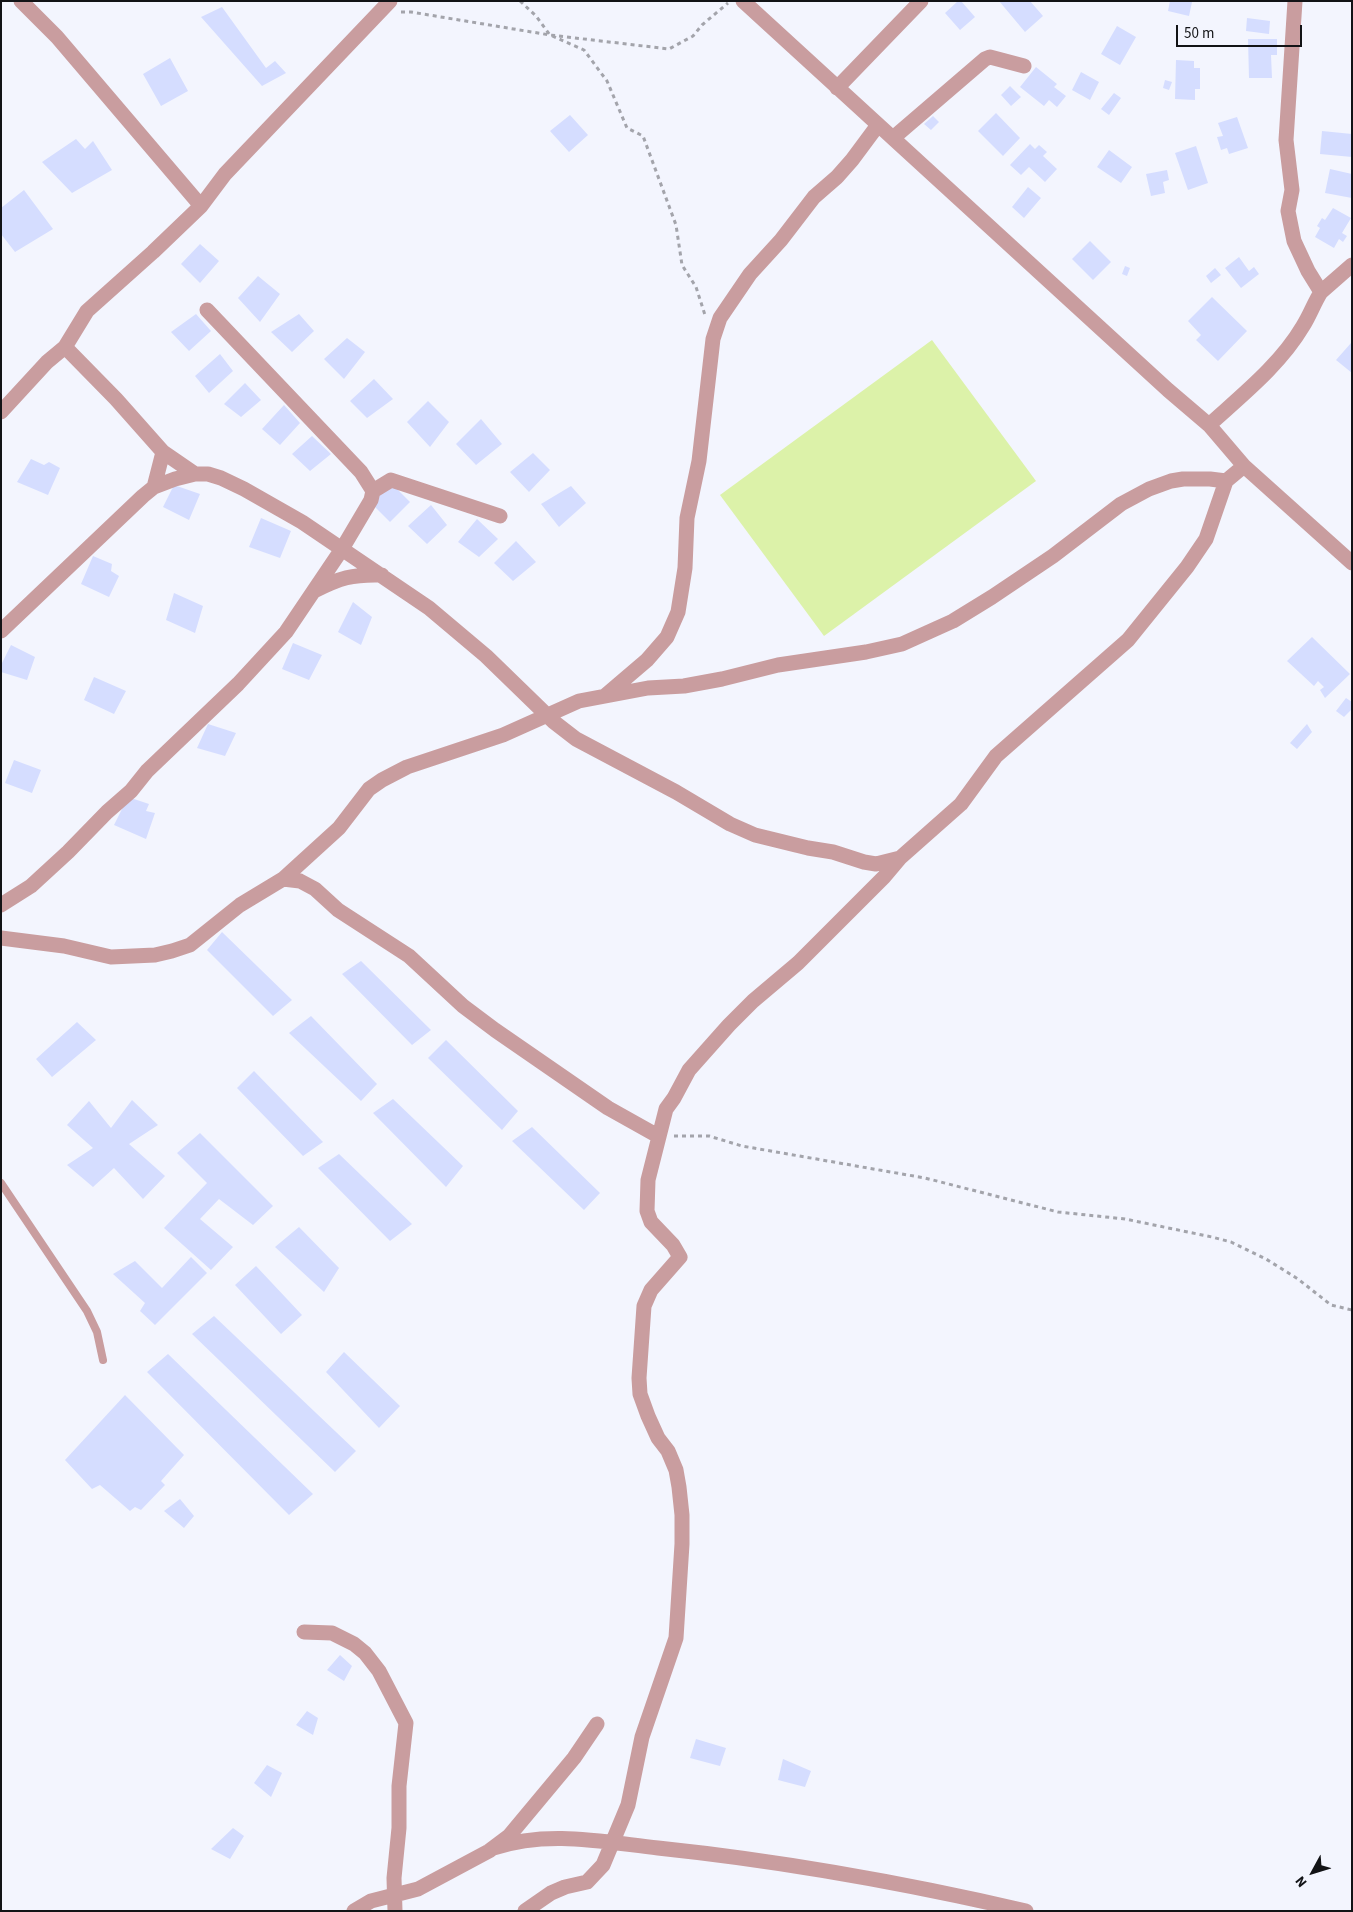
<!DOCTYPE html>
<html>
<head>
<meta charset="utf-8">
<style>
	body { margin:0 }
	#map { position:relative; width:1353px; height:1912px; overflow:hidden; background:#f3f5fe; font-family:"Source Sans 3",sans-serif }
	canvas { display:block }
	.frame { position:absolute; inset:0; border:2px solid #121316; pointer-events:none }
	.north { position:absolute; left:1288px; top:1847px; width:50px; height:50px; -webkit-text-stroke:4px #f3f5fe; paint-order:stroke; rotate:231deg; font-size:14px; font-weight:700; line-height:20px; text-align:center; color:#121316 }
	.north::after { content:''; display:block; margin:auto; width:18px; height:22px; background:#121316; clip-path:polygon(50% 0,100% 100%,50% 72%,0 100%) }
	.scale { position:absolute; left:1176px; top:25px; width:126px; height:22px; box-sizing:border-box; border:2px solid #121316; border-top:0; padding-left:6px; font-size:15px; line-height:18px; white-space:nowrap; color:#121316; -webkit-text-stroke:4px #f3f5fe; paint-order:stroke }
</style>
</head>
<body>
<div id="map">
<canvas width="1353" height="1912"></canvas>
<div class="frame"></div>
<div class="north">N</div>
<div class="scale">50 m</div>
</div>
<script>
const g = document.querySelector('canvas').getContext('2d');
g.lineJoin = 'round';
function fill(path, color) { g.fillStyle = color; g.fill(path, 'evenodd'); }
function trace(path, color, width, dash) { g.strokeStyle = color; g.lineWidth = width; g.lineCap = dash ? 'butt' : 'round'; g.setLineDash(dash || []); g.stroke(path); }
fill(new Path2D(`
	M932,340l104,141 -212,155 -104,-141z`), '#dcf2a9');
fill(new Path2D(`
	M958,1h3l14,16 -15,13 -15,-17z
	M999,1h31l13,15 -18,16z
	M1170,1l22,1 -3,14 -21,-5z
	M222,7l44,61 9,-7 11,12 -24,13 -61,-69z
	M1247,18l23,3 -1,13 -23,-3z
	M1117,26l19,11 -16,28 -19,-11z
	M1248,39h29v16h-6l1,23h-23z
	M170,58l18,33 -27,15 -18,-32z
	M1176,60l18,1v7h6v21h-5v11l-20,-1z
	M1036,67l21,17 -3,3 12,9 -9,11 -8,-7 -5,6 -24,-19z
	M1081,72l18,10 -9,18 -18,-10z
	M1165,80l7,2 -3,8 -6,-2z
	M1010,86l11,11 -10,9 -10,-11z
	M1114,93l7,5 -12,17 -8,-6z
	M996,113l24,25 -17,18 -25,-25z
	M570,115l18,20 -19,17 -19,-21z
	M933,116l6,6 -8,8 -7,-6z
	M1237,117l11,31 -19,6 -2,-6 -6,2 -4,-13 6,-1 -5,-13z
	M1322,131l30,3v23l-32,-3z
	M76,139l9,10 8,-8 19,29 -40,23 -30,-31z
	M1030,144l5,5 4,-4 8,7 -4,4 14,13 -12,13 -16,-15 -8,8 -11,-10z
	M1196,146l12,37 -20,7 -13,-37z
	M1109,150l23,17 -11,16 -24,-16z
	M1330,169l22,5v24l-27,-5z
	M1167,170l2,10 -6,2 2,11 -14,3 -5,-22z
	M1028,187l13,11 -17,20 -12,-11z
	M24,190l29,39 -38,23 -14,-18v-26z
	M1333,208l18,10 -9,15 5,3 -4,6 -4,-3 -5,9 -19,-11 5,-9 -3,-2 5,-8 3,2z
	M1090,241l21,21 -18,18 -21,-21z
	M200,244l19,17 -19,22 -19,-19z
	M1239,257l10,14 5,-4 5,7 -18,14 -16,-20z
	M1125,266l5,2 -3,8 -5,-2z
	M1215,268l6,7 -10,8 -5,-7z
	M258,276l22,18 -20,28 -22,-24z
	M1212,297l35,34 -29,30 -22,-21 5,-5 -13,-14z
	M196,314l15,17 -22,20 -18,-19z
	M299,314l15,17 -22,21 -21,-20z
	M347,338l18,14 -21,27 -20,-20z
	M1351,343l1,1v29l-16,-13z
	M220,354l13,17 -24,22 -14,-17z
	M374,379l19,20 -26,19 -17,-17z
	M245,383l16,17 -20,17 -17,-13z
	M428,401l21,21 -19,25 -23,-25z
	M284,405l16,18 -20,22 -18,-16z
	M481,419l21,25 -26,21 -20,-21z
	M312,436l19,18 -21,17 -18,-17z
	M533,453l17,17 -21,22 -19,-20z
	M31,459l13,6 5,-3 11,6 -12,27 -31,-13z
	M389,481l21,21 -20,20 -19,-19z
	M174,485l26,9 -11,26 -26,-13z
	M571,486l15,17 -27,24 -18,-23z
	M431,505l16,20 -20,19 -19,-18z
	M261,518l30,13 -11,27 -31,-11z
	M477,519l21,20 -19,18 -21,-15z
	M516,541l20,21 -23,19 -19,-18z
	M93,556l19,8 -1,7 8,5 -10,21 -28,-13z
	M174,593l29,13 -8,27 -29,-13z
	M353,602l19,15 -11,28 -23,-13z
	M1312,637l38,37 -25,24 -5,-8 4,-3 -6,-6 -4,5 -27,-25z
	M293,643l29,12 -13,25 -27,-11z
	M11,645l24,12 -8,23 -26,-8v-7z
	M94,677l32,14 -12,23 -30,-14z
	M1346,698l6,4v7l-8,8 -8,-6z
	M208,724l28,9 -11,23 -28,-8z
	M1307,724l5,8 -15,17 -7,-6z
	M14,760l27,10 -9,23 -27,-10z
	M128,797l21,7 -3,7 9,2 -9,26 -32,-14z
	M222,932l70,68 -19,16 -66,-66z
	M361,961l70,69 -19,15 -70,-71z
	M311,1016l66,68 -16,17 -72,-68z
	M77,1022l19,18 -44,37 -16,-18z
	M446,1040l72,71 -16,19 -74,-72z
	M254,1071l69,71 -20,14 -66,-68z
	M393,1099l70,67 -17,21 -73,-74z
	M132,1100l26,25 -29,19 36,32 -22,23 -29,-31 -21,19 -26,-22 26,-17 -26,-23 22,-24 22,27z
	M532,1127l68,66 -16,17 -72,-69z
	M200,1133l73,73 -20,19 -34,-26 -19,20 33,28 -22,23 -47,-42 43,-45 -30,-30z
	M339,1154l73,70 -22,17 -72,-73z
	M299,1227l40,41 -15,24 -49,-45z
	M191,1257l16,16 -52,52 -15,-14 5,-8 -32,-29 22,-13 27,27z
	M256,1266l46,49 -21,19 -46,-49z
	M214,1316l142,135 -21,21 -143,-138z
	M344,1352l56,54 -21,22 -53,-56z
	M168,1354l145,140 -24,21 -142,-143z
	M125,1395l59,60 -23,26 4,4 -24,25 -6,-3 -5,4 -30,-26 -8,4 -27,-29z
	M180,1499l14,17 -10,12 -20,-17z
	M340,1655l12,11 -8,15 -17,-11z
	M307,1711l11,7 -5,17 -17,-10z
	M696,1739l30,9 -6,18 -30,-8z
	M783,1759l28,12 -6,16 -27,-7z
	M267,1765l15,8 -11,24 -17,-14z
	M233,1828l11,8 -14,23 -19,-10z`), '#d5ddff');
trace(new Path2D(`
	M520,1l16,15 14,19 34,15 23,31 20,47 16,8 33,89 6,40 14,22 9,28
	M401,12h10l139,23 119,14 24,-13 9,-11 26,-22
	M674,1136h35l33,10 183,32 133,34 67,7 87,18 19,5 35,17 32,20 33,26 21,5`), '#a3a4ab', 3, [4, 4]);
trace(new Path2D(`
	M1,1183l86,128 10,21 6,28`), '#c99d9f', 8);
trace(new Path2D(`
	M21,1l36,36 144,169
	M743,1l425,389 41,35 35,41 108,97
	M837,88l84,-87
	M893,138l92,-79 5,-2 34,9
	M1321,292l31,-27
	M65,347l51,52 47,53 32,22
	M1,412l46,-50 18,-15 22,-36 66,-59 48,-46 24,-32 165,-173
	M1209,425c33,-30 71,-60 94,-99 7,-11 11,-23 18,-34l-13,-21 -14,-30 -6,-30 4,-21 -6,-50 9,-139
	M154,487l9,-35
	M373,491l18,-11 109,36
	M314,591c26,-13 38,-17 68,-16
	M1,631l142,-135 11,-9 21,-8 20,-5h13l13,4 23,11 58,33 127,86 57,48 68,66 22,17 100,53 54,32 25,11 53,13 25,4 31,10 12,2 24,-6 61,-54 35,-48 132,-116 59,-73 19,-28 20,-58 18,-15
	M606,695l41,-35 20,-23 11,-25 7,-44 2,-50 12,-57 14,-122 7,-21 30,-44 31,-34 33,-43 23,-20 15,-17 26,-35
	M283,879l17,2 15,8 23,21 71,46 54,50 32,24 113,78 50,28
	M1,905l30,-19 37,-34 39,-40 24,-21 16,-20 91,-87 48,-52 56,-83 29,-49 2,-9 -12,-19 -154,-162
	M1,938l63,8 47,11 44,-2 17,-4 18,-6 50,-40 43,-26 56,-51 30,-39 13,-9 25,-13 96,-32 76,-34 69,-13 36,-2 38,-7 56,-14 88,-13 36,-8 51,-23 39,-24 61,-41 68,-52 28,-15 22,-8 12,-2h27l16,2
	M304,1632l28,1 22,11 11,9 14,18 27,52 -7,63v42l-5,50 1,33
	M494,1848c54,-18 109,-6 164,0 124,13 247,35 368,63
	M354,1911l17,-10 47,-12 71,-38 20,-15 65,-78 23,-34
	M525,1911l26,-18 14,-6 22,-5 16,-17 25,-60 14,-68 34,-99 6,-94v-29l-3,-28 -3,-17 -8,-19 -10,-13 -10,-22 -8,-22 -1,-16 5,-72 7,-16 29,-33 -7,-12 -22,-23 -4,-11 1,-31 18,-71 8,-11 15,-28 40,-45 24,-24 45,-38 86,-86 16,-19`), '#c99d9f', 15);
</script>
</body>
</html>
